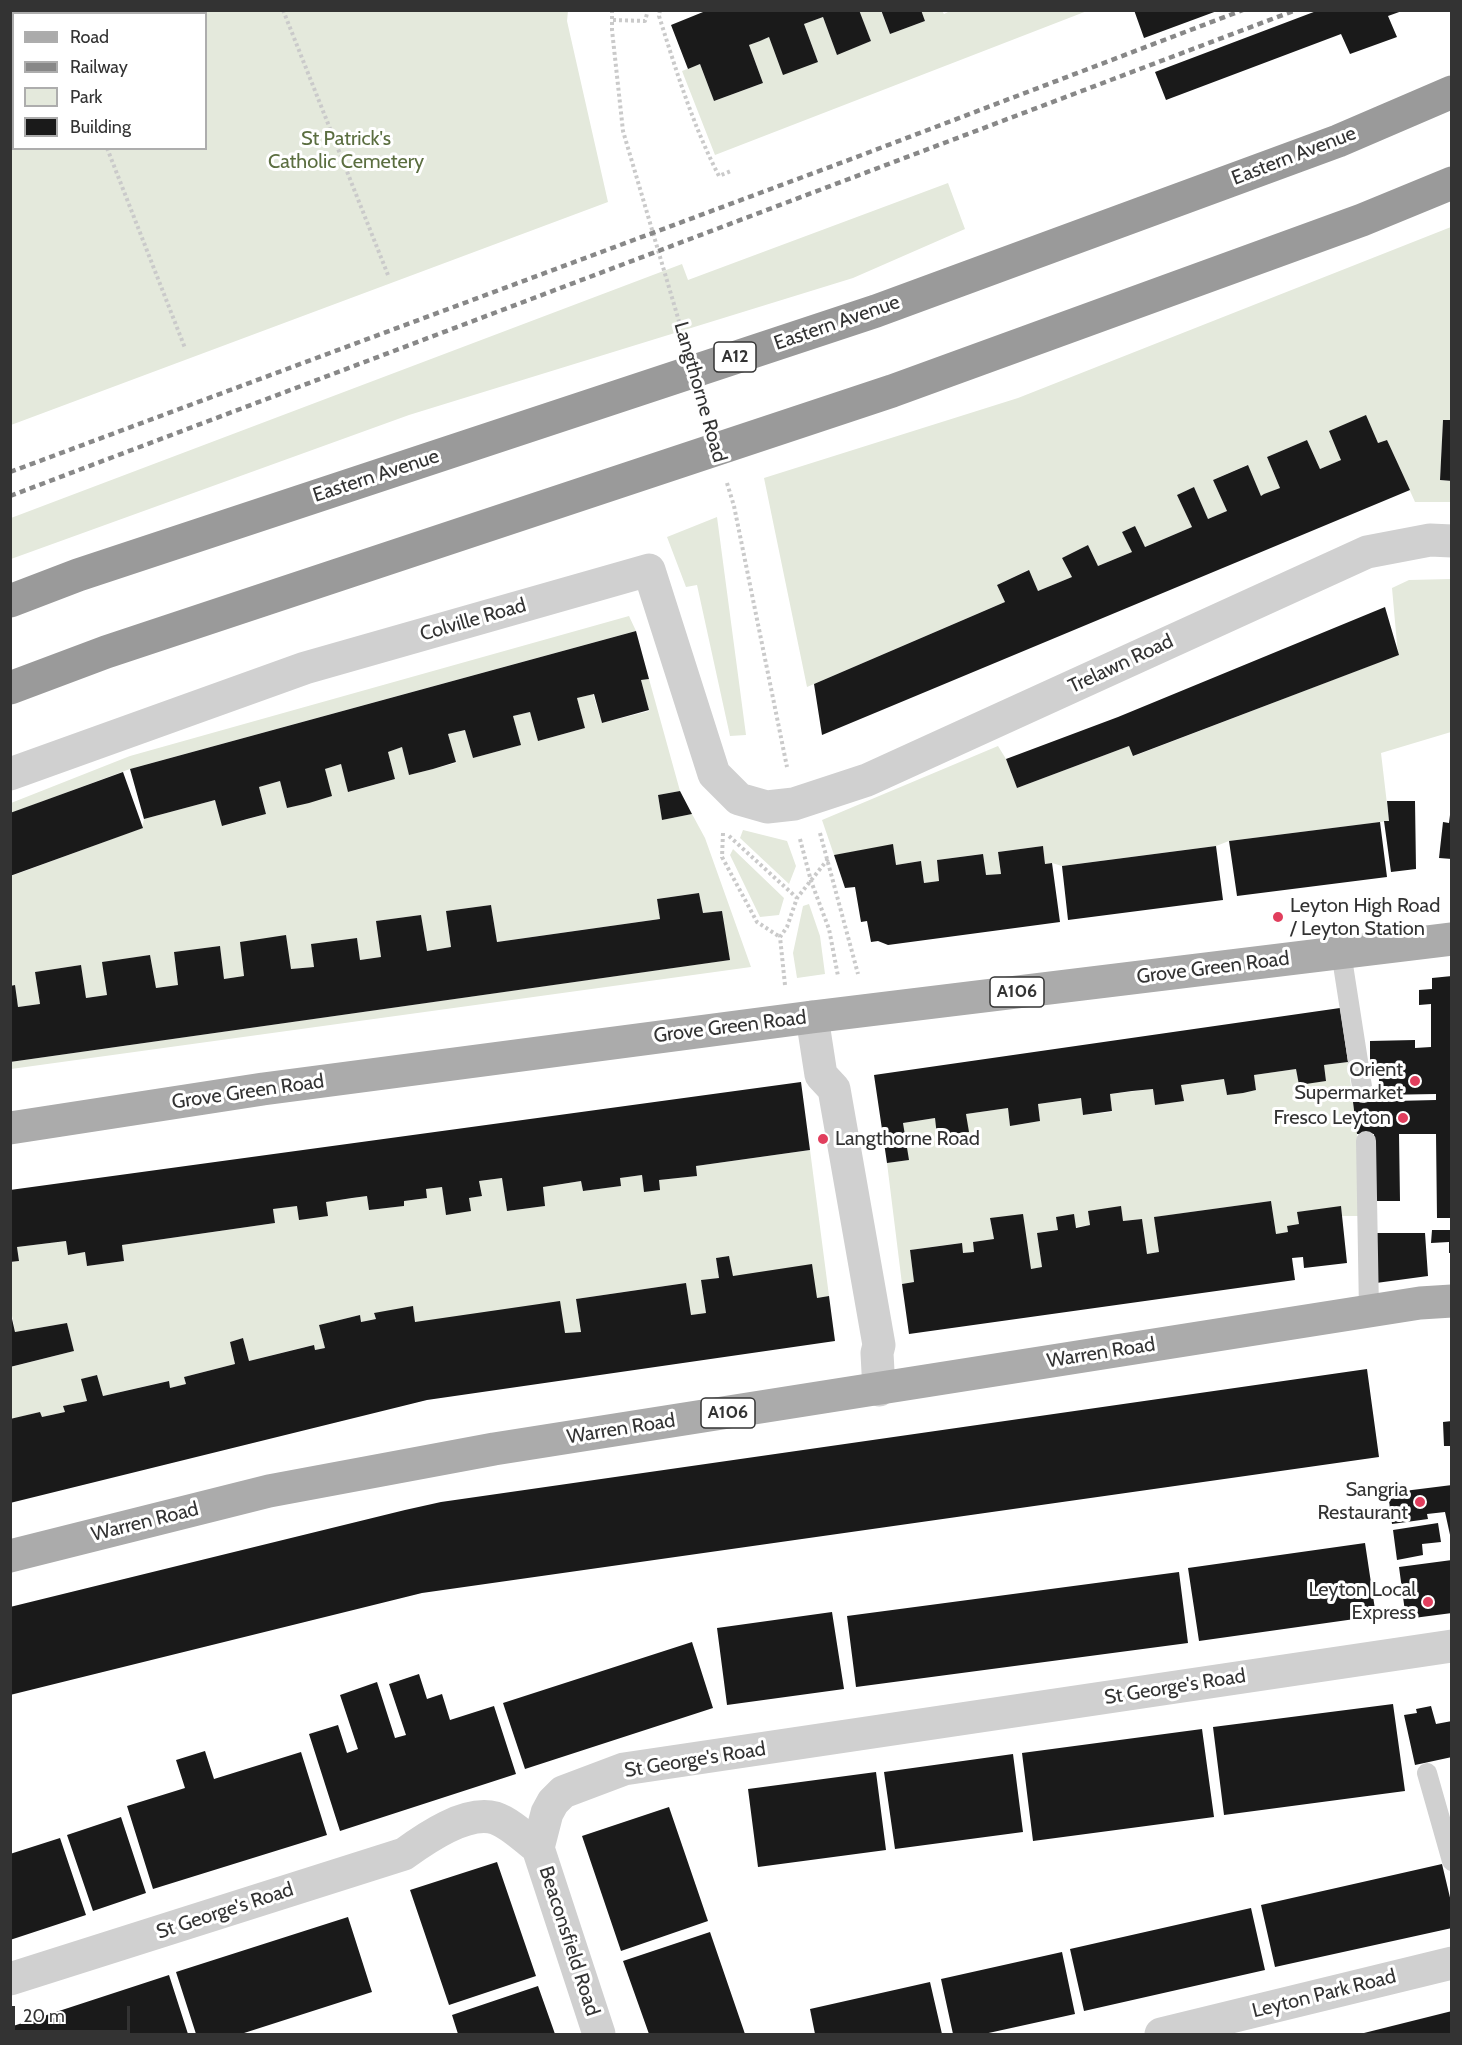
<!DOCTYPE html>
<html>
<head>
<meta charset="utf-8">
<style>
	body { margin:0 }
	#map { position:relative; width:1462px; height:2045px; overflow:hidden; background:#fff; font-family:Cabin,sans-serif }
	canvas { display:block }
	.frame { position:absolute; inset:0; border:12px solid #333; pointer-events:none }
	.legend { position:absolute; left:12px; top:12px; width:195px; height:138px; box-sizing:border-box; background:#fff; border:2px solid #adadad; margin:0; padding:8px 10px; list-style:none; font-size:18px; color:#333 }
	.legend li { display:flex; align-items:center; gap:12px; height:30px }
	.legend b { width:30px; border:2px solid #adadad }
	.scale { position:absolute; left:12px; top:2006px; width:118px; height:27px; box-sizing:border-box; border:3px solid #333; border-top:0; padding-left:8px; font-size:18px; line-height:21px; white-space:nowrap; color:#333; -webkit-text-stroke:4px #fff; paint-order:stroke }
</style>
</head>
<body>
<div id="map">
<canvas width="1462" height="2045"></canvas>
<div class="frame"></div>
<ul class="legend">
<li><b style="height:8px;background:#ababab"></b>Road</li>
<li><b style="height:8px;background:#888"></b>Railway</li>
<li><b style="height:16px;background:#e4e9dc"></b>Park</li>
<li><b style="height:16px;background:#1a1a1a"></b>Building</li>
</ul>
<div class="scale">20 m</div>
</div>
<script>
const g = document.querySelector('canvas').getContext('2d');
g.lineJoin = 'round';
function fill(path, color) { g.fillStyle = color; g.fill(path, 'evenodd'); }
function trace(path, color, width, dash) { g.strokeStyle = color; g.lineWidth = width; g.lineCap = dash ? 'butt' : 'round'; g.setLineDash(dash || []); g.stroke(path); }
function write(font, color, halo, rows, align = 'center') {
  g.font = font + ' Cabin,sans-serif'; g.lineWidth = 6; g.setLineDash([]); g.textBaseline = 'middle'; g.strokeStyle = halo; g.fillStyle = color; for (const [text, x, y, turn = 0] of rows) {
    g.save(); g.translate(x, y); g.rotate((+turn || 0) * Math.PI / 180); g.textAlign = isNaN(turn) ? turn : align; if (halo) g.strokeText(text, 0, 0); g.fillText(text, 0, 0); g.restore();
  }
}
fill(new Path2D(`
	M952,10l135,1 -372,144 -33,-84 18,-7 14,37 49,-18 -14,-38 20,-8 49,25 -14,-38 19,-7 14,37 34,-13 -12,-30h22l9,23 35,-13 -4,-10h21l2,3z
	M11,11h557l-1,10 41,181 -597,223zM14,14h192v134h-192z
	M948,183l17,46 -112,49 -444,137 -398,144v-41l671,-254 6,16z
	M1451,227l1,193h-9l-3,60 11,1v21h-36l-28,-62 -9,3 -12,-27 -25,44 -21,9 -13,-29 -40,17 13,31 -19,8 -14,-31 -34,15 14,31 -19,8 -14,-32 -17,8 15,32 -47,20 -10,-21 -13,6 10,20 -34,14 -10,-21 -26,13 10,19 -34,14 -10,-21 -31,15 8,17 -198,85 -43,-209 254,-80z
	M717,517l29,218 -16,1 -33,-151 -11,2 -19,-50z
	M1451,579v153l-70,21 8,68 -160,20 -13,5 -154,20 -10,-3 -7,1 -2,-18 -45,6 3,22 -15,1 -4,-21 -45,6 2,21 -15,2 -3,-22 -25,4 -3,-20 -59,10 -12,-35 176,-74 8,13 11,29 112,-42 5,10 264,-101 -6,-67 17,-8z
	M629,616l7,15 -506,138 -119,44v-10l119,-47z
	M649,679l31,112 -22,4 4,25 30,-6 13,24 46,129 -740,102 -1,-7 719,-102 -7,-49 -19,2 -4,-20 -42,6 3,20 -163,23 -6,-37 -45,6 5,36 -24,4 -6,-36 -44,6 4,36 -21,3 -3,-22 -23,3 -20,26 -23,2 -51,-27 4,34 -20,3 -4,-33 -46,6 4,33 -22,3 -6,-33 -47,7 4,33 -21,3 -5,-33 -46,7 5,32 -22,3 -4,-22 -3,1v-110l131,-48 2,-9 71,-19 8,26 43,-12 -7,-27 21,-6 7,27 44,-12 -6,-27 16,-5 8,28 46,-13 -7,-27 14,-5 7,28 47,-12 -8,-29 17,-4 8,28 47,-13 -7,-29 17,-4 8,29 47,-13 -8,-30 16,-4 9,29 47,-12 -8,-31z
	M743,830l44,11 9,25 -7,18 -49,-46z
	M733,849l51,49 -5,17 -19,2 -30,-62z
	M809,904l11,32 5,38 -28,4 -4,-25 10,-47z
	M1348,1062l9,72 1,82h-16l-1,-9 -43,5 1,12 -12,2 1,6 -12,2 -5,-33 -116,16 4,35 -12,2 -5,-35 -19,2 -35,-10 2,14 -53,8 5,34 -11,2 -41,-50 4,20 -21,3 1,10 -11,1 -2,-10 -51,7 4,32 -12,2 -15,-121 21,-3 -5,-37 32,-5 3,18 30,-4 -2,-18 42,-6 2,18 30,-5 -2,-17 43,-6 2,17 29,-3 -2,-18 43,-5 2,16 28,-4 -2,-16 43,-6 3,16 29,-5 -2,-15 42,-6 3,15 27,-3 -2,-16z
	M810,1150l19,146 -12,2 -84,-22 -4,-20 -13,2 3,20 -18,3 5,32 -15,2 -5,-32 -110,16 5,33 -16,1 -150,-11 -2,-15 -39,7 2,5 -15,3 -1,-7 -41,10 6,23 -10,2 -2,-5 -64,16 -6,-23 -13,4 5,22 -51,13 2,7 -16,4 -2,-7 -65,15 -6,-21 -15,4 5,22 -23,5 1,6 -23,5 -2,-5 -29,7v-52l63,-16 -7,-28 -52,9 -4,-22v-48l8,-1 -2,-14 49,-6 2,14 17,-3 2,14 37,-5 -2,-16 153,-22 -2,-14 24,-3 31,10 -2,-14 41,-6 2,14 35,-4v-5l23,-3 -1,-9 16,-2 4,27 23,-16 13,-3 -3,-14 23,-3 5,33 38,-5 -2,-19 38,-6 2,10 37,-5v-8l22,-3 2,16 15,-1v-10l38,-4 -1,-10z`), '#e4e9dc');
fill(new Path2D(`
	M708,10h151l12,31 -34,14 -14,-38 -19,7 14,38 -35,13 -14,-38 -9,4 -11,4 14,38 -49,18 -14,-37 -12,5 -17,-44z
	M881,10h40l4,11 -35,13z
	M1134,10h83v1l-73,27z
	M1319,10l83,1 -14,5 9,21 -47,17 -9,-20 -175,66 -11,-28z
	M1366,415l12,28 9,-3 23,50 -588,245 -8,-51 191,-82 -8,-17 32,-15 9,21 34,-14 -10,-19 26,-13 10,21 34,-14 -10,-20 13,-6 10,21 47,-20 -15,-32 17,-8 14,32 19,-8 -14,-31 35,-15 13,31 3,-2 16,-6 -13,-31 40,-17 13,29 21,-9 -12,-29z
	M1443,420h9v61l-12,-1z
	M1385,607l14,48 -266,101 -4,-10 -112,42 -11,-29 112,-42z
	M636,631l13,48 -8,1 8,30 -47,13 -8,-29 -17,4 8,30 -47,13 -8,-29 -17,4 8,29 -48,13 -8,-28 -17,4 8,28 -23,7 -24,6 -7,-28 -14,5 7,27 -47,13 -7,-28 -16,5 7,27 -23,7 -22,5 -7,-27 -21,6 7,27 -19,5 -25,7 -7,-26 -71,19 -14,-50z
	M123,772l20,56 -133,48v-63z
	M680,791l12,23 -30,6 -4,-25z
	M1387,801h28l1,68 -25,3 -7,-51h5z
	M1450,815h2v44l-13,-1 4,-36 6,1z
	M1380,822l7,55 -150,19 -8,-55z
	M893,844l3,21 25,-4 3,22 15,-2 -2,-21 46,-6 3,21 15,-1 -3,-22 45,-6 2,18 7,-1 8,59 -172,23 -10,-4 -7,1 -4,-21 -6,1 -6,-35 -10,1 -11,-33z
	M1216,846l7,54 -155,20 -6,-54z
	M699,893l4,20 19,-2 8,49 -720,102v-76l5,-1 3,22 22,-3 -5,-32 46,-7 5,33 21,-3 -5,-33 48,-7 6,33 22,-3 -4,-33 46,-6 4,33 20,-3 -4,-34 46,-7 5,34 23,-2 -3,-23 46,-6 3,22 21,-3 -5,-36 45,-6 6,36 24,-4 -5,-36 45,-6 6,37 163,-23 -3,-20z
	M1452,976v242h-15l-1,-84h-37l1,67h-24l-2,-67h-17l-4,-32 83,-2v-6l-57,1v-26h-9v-28l45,-1v8l16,-1v-43l-12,1v-15l13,-1v-11z
	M1340,1008l8,54 -24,3 2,16 -27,4 -3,-16 -42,6 2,15 -13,3 -16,2 -3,-16 -43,6 3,16 -29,4 -2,-16 -21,2 -22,3 2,17 -29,4 -2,-17 -43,6 2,17 -30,5 -2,-18 -42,6 3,18 -32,4 -2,-18 -32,5 6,37 -22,3 -13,-88z
	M801,1082l9,68 -114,16 1,10 -38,4 1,10 -16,2 -2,-17 -22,3 1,8 -38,5 -2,-10 -38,6 2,19 -38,5 -5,-33 -23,3 3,15 -13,2 2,13 -25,4 -4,-28 -16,2 1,9 -23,3v5l-35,4 -2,-14 -15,2 -26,4 2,14 -29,4 -2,-14 -24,3 2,14 -153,22 2,16 -37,5 -2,-14 -17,3 -2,-14 -49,6 2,14 -9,1v-72z
	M1271,1201l5,33 12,-2 -1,-6 12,-2 -2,-12 44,-6 6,57 -43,5 -1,-11 -11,1 3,22 -386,54 -7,-50 12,-2 -4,-32 52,-7 1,10 11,-1 -1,-10 21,-3 -4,-21 33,-4 8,55 11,-2 -5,-34 21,-3 -2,-13 18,-3 2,14 14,-3 -2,-14 33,-5 2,15 19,-2 5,35 12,-2 -5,-35z
	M1432,1230h20v23h-3v-11l-18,1z
	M1375,1233h50l3,43 -52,7z
	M729,1256l4,20 79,-12 5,34 12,-2 6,45 -408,59 -417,103v-84l30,-7 2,5 23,-5 -2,-6 24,-5 -6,-22 16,-4 6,21 66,-15 1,7 16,-4 -2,-7 51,-13 -5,-22 13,-4 6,23 65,-16 1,5 10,-2 -6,-23 41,-10 1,7 15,-3 -2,-6 39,-7 2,16 145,-21 5,32 16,-1 -5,-33 110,-16 5,32 15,-2 -5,-33 18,-2 -3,-20z
	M10,1310l5,22 52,-9 7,28 -64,16z
	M1367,1369l12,88 -957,136 -412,102v-88l395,-97 36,-8z
	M1452,1421v25h-8l-1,-24z
	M1452,1485v59l-7,-32 -18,2 1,5 -36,5 -4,-31z
	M1438,1523l3,19 -19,2 1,11 -26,5 -4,-30z
	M1365,1543l11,73 -177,25 -11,-73z
	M1452,1560v53l-46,6 -7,-52z
	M1179,1572l9,71 -332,44 -9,-71z
	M832,1612l12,77 -117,16 -10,-77z
	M692,1642l21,66 -188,61 -22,-66z
	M419,1674l8,25 15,-5 8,26 44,-14 22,68 -176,57 -31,-97 29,-9 9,28 11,-4 -18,-54 37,-13 18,56 11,-3 -17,-51z
	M1393,1704l12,87 -181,24 -11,-88z
	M1431,1706l5,18 16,-3v36l-37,8 -11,-50 13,-2 -1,-4z
	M1202,1729l12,88 -181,24 -11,-88z
	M205,1751l9,28 87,-27 26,83 -174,54 -26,-83 58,-18 -9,-28z
	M1013,1754l10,78 -128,17 -11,-77z
	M876,1772l10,78 -128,17 -10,-78z
	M669,1807l39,114 -87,30 -39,-115z
	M121,1817l25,76 -53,18 -26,-76z
	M60,1838l26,77 -76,25v-86z
	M497,1862l39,114 -87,29 -39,-115z
	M1442,1864l10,42v22l-177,39 -14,-62z
	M1251,1908l14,62 -181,41 -14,-62z
	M348,1917l24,75 -131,42h-45l-20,-62z
	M710,1932l35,102h-96l-26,-73z
	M1062,1952l13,62 -91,20h-31l-12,-55z
	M169,1975l19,59h-178v-7z
	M930,1982l12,52h-127l-5,-25z
	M538,1986l17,48h-97l-6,-19z
	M1452,2011v23h-92z`), '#1a1a1a');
trace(new Path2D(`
	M283,10l105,265
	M612,10v20l11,101 60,204
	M660,10l-1,6c17,54 34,110 60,160l12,-5
	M613,20l32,1 3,-11
	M107,148l78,200
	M727,483l7,23 53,261
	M723,833l-1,24 35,65 23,15
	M820,833l38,141
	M729,836l68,62
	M800,839l11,42 18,48 9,47
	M785,985l-5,-48 7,-10 10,-29 31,-39`), '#cacaca', 4, [3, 3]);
trace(new Path2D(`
	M36,14l4,-4
	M10,23l4,-1
	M1341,952l22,141
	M1366,1141l3,170
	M1427,1773l25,88`), '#d0d0d0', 20);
trace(new Path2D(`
	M10,774l295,-106 344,-98 65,204 25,25 28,8 27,-3 73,-24 500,-228 63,-12 22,1
	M812,1017l9,58 13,14 45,256 -2,8 2,37
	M10,1979l394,-125c22,-16 62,-44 91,-36 15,5 30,20 43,30
	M599,2034l-61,-186 9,-35 6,-11 10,-10 61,-23 828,-123
	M1161,2034l291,-71`), '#d0d0d0', 33);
trace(new Path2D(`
	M10,1128l253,-39 549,-72 640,-78
	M10,1556l259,-65 225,-42 926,-146 32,-2`), '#ababab', 33);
trace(new Path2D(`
	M10,601l68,-26 798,-264 462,-170 114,-49
	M10,688l96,-36 786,-261 470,-171 90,-37`), '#9a9a9a', 33);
trace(new Path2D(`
	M10,472l844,-314 389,-148
	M10,496l1286,-486`), '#888', 4.5, [6, 4.5]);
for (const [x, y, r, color] of [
	[1278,917,6,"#e13e5d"],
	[1415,1081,6,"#e13e5d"],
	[1403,1118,6,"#e13e5d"],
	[823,1139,6,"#e13e5d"],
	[1420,1502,6,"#e13e5d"],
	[1428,1602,6,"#e13e5d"]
]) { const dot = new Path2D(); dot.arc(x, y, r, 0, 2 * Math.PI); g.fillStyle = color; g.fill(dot); trace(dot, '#fff', 2); }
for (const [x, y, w] of [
	[735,357,42],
	[1017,992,54],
	[728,1413,54]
]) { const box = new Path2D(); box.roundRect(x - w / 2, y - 15, w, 30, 4.5); g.fillStyle = '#fff'; g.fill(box); trace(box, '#333', 1.5); }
write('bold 18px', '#333', null, [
	["A12",735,357],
	["A106",1017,992],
	["A106",728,1413]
]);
write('20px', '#5b6e40', '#fff', [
	["St Patrick's",346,139],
	["Catholic Cemetery",346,162]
]);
write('20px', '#333', '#fff', [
	["Eastern Avenue",1294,156,-21],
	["Eastern Avenue",837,323,-19],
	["Langthorne Road",700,392,74],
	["Eastern Avenue",376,476,-18],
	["Colville Road",473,620,-16],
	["Trelawn Road",1121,664,-25],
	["Grove Green Road",1213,968,-7],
	["Grove Green Road",730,1027,-7],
	["Grove Green Road",248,1092,-8],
	["Warren Road",1101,1353,-9],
	["Warren Road",621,1429,-9],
	["Warren Road",145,1522,-14],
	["St George's Road",1175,1687,-9],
	["St George's Road",695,1760,-9],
	["St George's Road",225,1911,-18],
	["Beaconsfield Road",569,1941,72],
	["Leyton Park Road",1324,1994,-14]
]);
write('20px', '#333', '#fff', [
	["Leyton High Road",1290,906,"left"],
	["/ Leyton Station",1290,929,"left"],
	["Orient",1403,1070],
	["Supermarket",1403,1093],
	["Fresco Leyton",1391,1118],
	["Langthorne Road",835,1139,"left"],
	["Sangria",1408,1490],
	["Restaurant",1408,1513],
	["Leyton Local",1416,1590],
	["Express",1416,1613]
], 'right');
</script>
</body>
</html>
